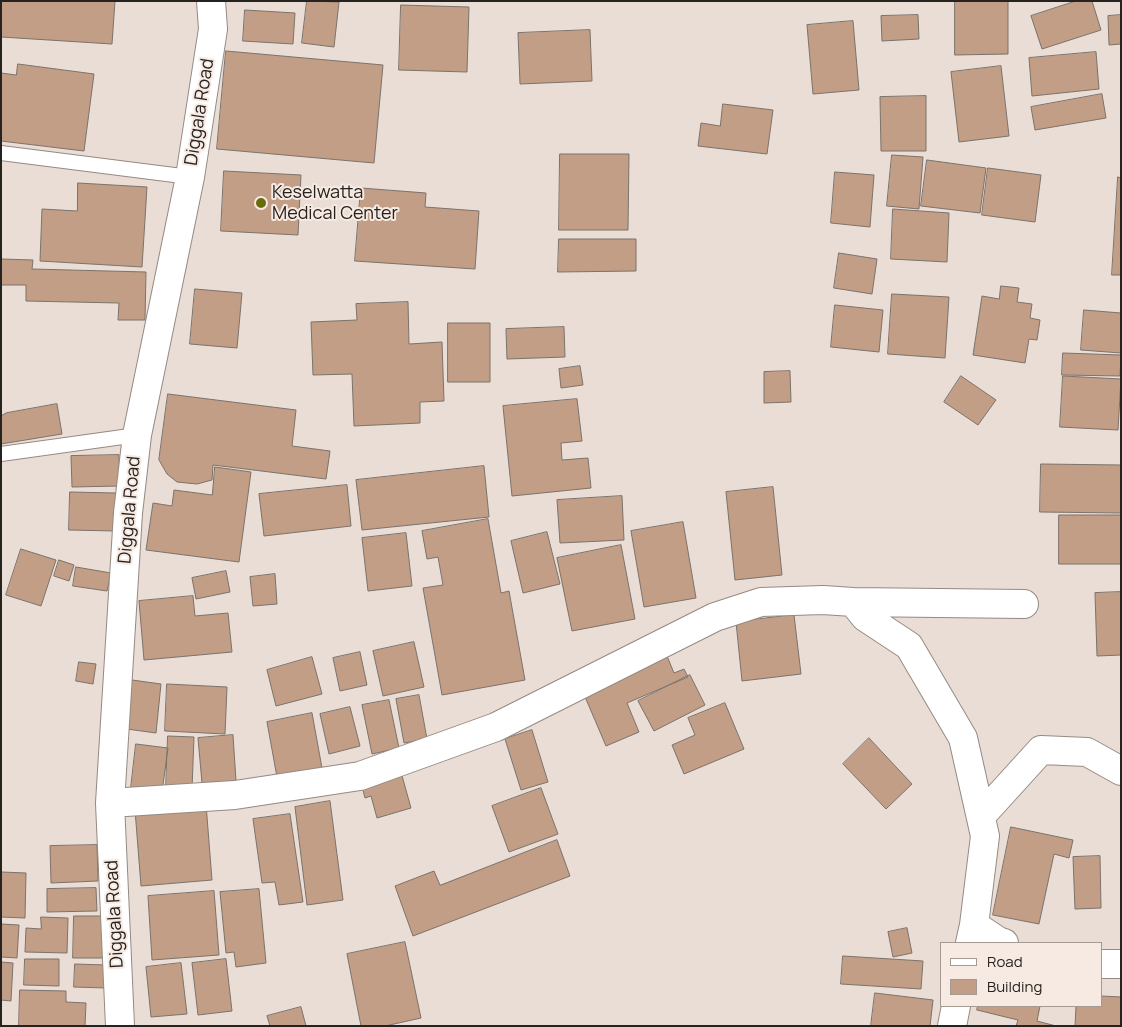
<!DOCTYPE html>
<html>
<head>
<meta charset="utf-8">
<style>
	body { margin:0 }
	#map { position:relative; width:1122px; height:1027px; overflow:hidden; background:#e9ddd5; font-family:Manrope,sans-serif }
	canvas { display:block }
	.frame { position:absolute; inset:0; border:2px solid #26221f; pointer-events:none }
	.legend { position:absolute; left:940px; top:942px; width:162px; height:65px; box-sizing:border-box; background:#f6eae2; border:1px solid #a39a94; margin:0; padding:6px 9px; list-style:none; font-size:15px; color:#26221f }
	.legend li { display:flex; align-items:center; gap:10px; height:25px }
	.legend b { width:25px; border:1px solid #a39a94 }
</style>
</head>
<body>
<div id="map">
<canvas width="1122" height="1027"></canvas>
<div class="frame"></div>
<ul class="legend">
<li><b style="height:6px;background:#fff"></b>Road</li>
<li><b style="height:14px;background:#c19e85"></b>Building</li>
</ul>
</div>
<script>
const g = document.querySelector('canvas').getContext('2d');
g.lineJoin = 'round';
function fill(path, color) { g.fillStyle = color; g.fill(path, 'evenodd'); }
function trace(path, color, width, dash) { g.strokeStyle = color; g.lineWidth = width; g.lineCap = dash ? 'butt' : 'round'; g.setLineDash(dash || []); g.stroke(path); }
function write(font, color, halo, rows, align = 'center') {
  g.font = font + ' Manrope,sans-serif'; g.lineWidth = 4; g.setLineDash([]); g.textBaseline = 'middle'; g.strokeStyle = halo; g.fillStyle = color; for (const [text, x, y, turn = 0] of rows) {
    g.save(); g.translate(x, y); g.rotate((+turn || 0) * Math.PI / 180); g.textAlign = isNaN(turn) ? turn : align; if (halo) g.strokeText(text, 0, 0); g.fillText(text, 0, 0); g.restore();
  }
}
const building = new Path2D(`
	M1,1h114l-3,43 -111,-7z
	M307,1l32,1 -5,45 -32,-4z
	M955,1h53v53l-53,1z
	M1076,1h16l9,29 -59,19 -11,-33z
	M401,5l68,2 -2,65 -68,-2z
	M245,10l50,3 -2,31 -50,-3z
	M918,15l1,24 -37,2 -1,-25z
	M1121,15v29l-12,1 -1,-29z
	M853,21l6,69 -46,4 -6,-69z
	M590,30l2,51 -72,3 -2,-51z
	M226,51l157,14 -9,98 -157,-14z
	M1096,52l3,37 -67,7 -3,-38z
	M18,64l76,10 -10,77 -83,-10v-68l15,2z
	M1001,66l8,70 -50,6 -8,-70z
	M1102,94l4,24 -71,12 -4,-23z
	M926,96v55h-45l-1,-54z
	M723,104l50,6 -6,44 -69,-8 3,-23 19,3z
	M560,154h69l-1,76h-69z
	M892,155l31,2 -4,52 -32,-3z
	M927,160l59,8 -6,45 -59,-7z
	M988,168l53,7 -6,47 -53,-7z
	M224,171l77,4 -3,60 -77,-4z
	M835,172l39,3 -4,52 -39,-4z
	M1118,177l3,1v97h-9z
	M78,183l69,4 -5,80 -102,-6 2,-52 35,2z
	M361,188l65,5 -1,14 54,4 -4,58 -120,-8z
	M893,209l56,4 -2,49 -56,-3z
	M559,239h77v32l-78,1z
	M839,253l38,6 -5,35 -38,-6z
	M1,259l32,1 -1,9 114,3 -1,48h-27l1,-17 -93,-2v-16h-25z
	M1001,286l18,2 -2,14 15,2 -2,14 10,2 -3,20 -8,-1 -4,24 -52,-8 9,-59 17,3z
	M195,289l47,4 -5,55 -47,-4z
	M892,294l57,3 -4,61 -57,-4z
	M408,302l1,42 33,-2 2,59 -24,1v21l-66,3 -2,-52 -39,1 -2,-53 46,-2 -1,-16z
	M835,305l48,5 -4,42 -48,-5z
	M1084,310l37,3v40l-40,-3z
	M448,323h42v59h-42z
	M564,327l1,30 -58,2 -1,-30z
	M1063,353l58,2 -1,21 -58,-1z
	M580,366l3,19 -22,3 -2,-19z
	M790,371l1,31 -27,1v-31z
	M961,376l35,24 -18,25 -34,-23z
	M1063,376l58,3 -3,51 -58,-3z
	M168,394l128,16 -4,36 38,5 -4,28 -113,-14 -1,15 -15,4 -20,-2 -10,-8 -8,-14z
	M577,399l5,42 -21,2 1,17 26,-2 3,30 -79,8 -9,-90z
	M57,404l5,30 -61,10v-28l5,-3z
	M119,455l1,31 -48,1 -1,-31z
	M1041,464l80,1v48l-81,-1z
	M484,466l5,51 -127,13 -6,-50z
	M215,467l36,5 -12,90 -93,-12 7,-47 19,3 2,-16 38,5z
	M347,485l4,41 -87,10 -5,-42z
	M773,487l9,88 -47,5 -9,-88z
	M70,492l46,1 -1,38 -46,-1z
	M622,496l2,44 -64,3 -3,-43z
	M1059,515h62v49h-62z
	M488,519l13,74 8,-2 16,89 -83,15 -19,-107 20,-3 -5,-28 -11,2 -5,-28z
	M683,522l13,76 -52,9 -13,-76z
	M547,532l13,52 -37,9 -12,-52z
	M406,533l6,53 -44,5 -6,-53z
	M621,545l14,74 -63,12 -15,-73z
	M21,549l35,11 -15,46 -35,-11z
	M59,560l15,5 -5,16 -15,-5z
	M76,567l35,6 -4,18 -34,-5z
	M226,571l4,21 -34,7 -4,-21z
	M275,574l2,30 -24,2 -3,-29z
	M1121,592v63l-24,1 -2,-63z
	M193,596l2,20 33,-3 4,39 -88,8 -5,-59z
	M794,615l7,59 -59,7 -6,-59z
	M414,642l10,45 -41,9 -10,-45z
	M360,652l7,33 -27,6 -7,-33z
	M667,656l7,17 10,-4 4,8 -61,26 12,29 -33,14 -23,-54z
	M312,657l10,37 -46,12 -9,-36z
	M79,662l17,2 -3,20 -17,-3z
	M690,675l15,30 -51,26 -16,-30z
	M132,680l29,4 -5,49 -29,-4z
	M167,684l60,3 -2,47 -60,-3z
	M419,695l8,44 -23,4 -8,-44z
	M389,700l10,48 -27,6 -10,-49z
	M725,703l19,46 -60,25 -12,-29 23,-10 -7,-17z
	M350,707l10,39 -31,8 -9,-40z
	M312,713l10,55 -45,9 -10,-55z
	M532,730l16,52 -27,8 -16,-51z
	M233,735l3,46 -34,2 -4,-45z
	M168,736l26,1 -2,52 -26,-1z
	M869,738l43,46 -26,25 -43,-45z
	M136,744l32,4 -6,44 -31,-4z
	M399,765l12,43 -34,10 -6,-22 -6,2 -4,-16z
	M541,788l17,46 -49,18 -17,-46z
	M330,801l13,99 -36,5 -12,-98z
	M206,804l6,76 -71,6 -6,-76z
	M290,814l13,88 -24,3 -4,-23 -13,1 -9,-64z
	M1011,827l62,13 -4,18 -15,-4 -15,70 -46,-9z
	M557,840l13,36 -157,60 -18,-50 39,-15 6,14z
	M97,845l1,36 -47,2 -1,-37z
	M1100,856l1,52 -26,1 -2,-52z
	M1,872l25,1 -1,45 -24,-1z
	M96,888l1,23 -50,1v-23z
	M259,889l7,74 -30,4 -2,-15 -8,1 -6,-61z
	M214,891l5,64 -67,5 -4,-64z
	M74,916h35l-1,42h-35z
	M41,917l27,1 -1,35 -42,-1 1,-24 15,1z
	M1,924l18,1 -2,33 -16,-1z
	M907,928l5,25 -19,4 -5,-25z
	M405,942l16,76 -36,8h-24l-14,-72z
	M843,956l80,5 -2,28 -80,-5z
	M25,959h34v27l-35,-1z
	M226,959l6,52 -34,4 -6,-52z
	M1,962l12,1 -2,38 -10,-1z
	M181,963l6,51 -36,3 -5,-50z
	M75,964l31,1v23l-32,-1z
	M20,990l46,1v11l20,1 -1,23h-66z
	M875,993l58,7 -3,26h-59z
	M1101,996l20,1v29h-46l1,-20h25z
	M978,1006h62l-3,15 19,5h-40l2,-6 -41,-10z
	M301,1007l5,19h-36l-3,-10z`);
fill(building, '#c19e85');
trace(building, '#7c726b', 1);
const lane = new Path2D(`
	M1,153l189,24
	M1,454l136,-19`);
const street = new Path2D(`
	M853,602l171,2
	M110,803l125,-8 125,-19 136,-49 219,-110 46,-15 62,-2 30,2 12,15 44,29 54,92 22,98 -11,89
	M981,816l60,-66 46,2 34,19
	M970,943l4,-18 24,16 6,2
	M1101,964h20
	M120,1026l-10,-223 18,-290 9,-78 53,-258 23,-148 -2,-28
	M952,1026l4,-20`);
trace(lane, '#958a83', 16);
trace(street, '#958a83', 30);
trace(lane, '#fff', 14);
trace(street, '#fff', 28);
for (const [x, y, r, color] of [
	[261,203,6,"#686c0f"]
]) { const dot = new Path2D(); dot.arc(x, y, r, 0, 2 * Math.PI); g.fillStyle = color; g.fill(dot); trace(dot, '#f6eae2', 2); }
write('18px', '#26221f', '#f6eae2', [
	["Diggala Road",200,112,-81],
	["Diggala Road",130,510,-85],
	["Diggala Road",115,914,-93]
]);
write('18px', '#26221f', '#f6eae2', [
	["Keselwatta",272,193],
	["Medical Center",272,214]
], 'left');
</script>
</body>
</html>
